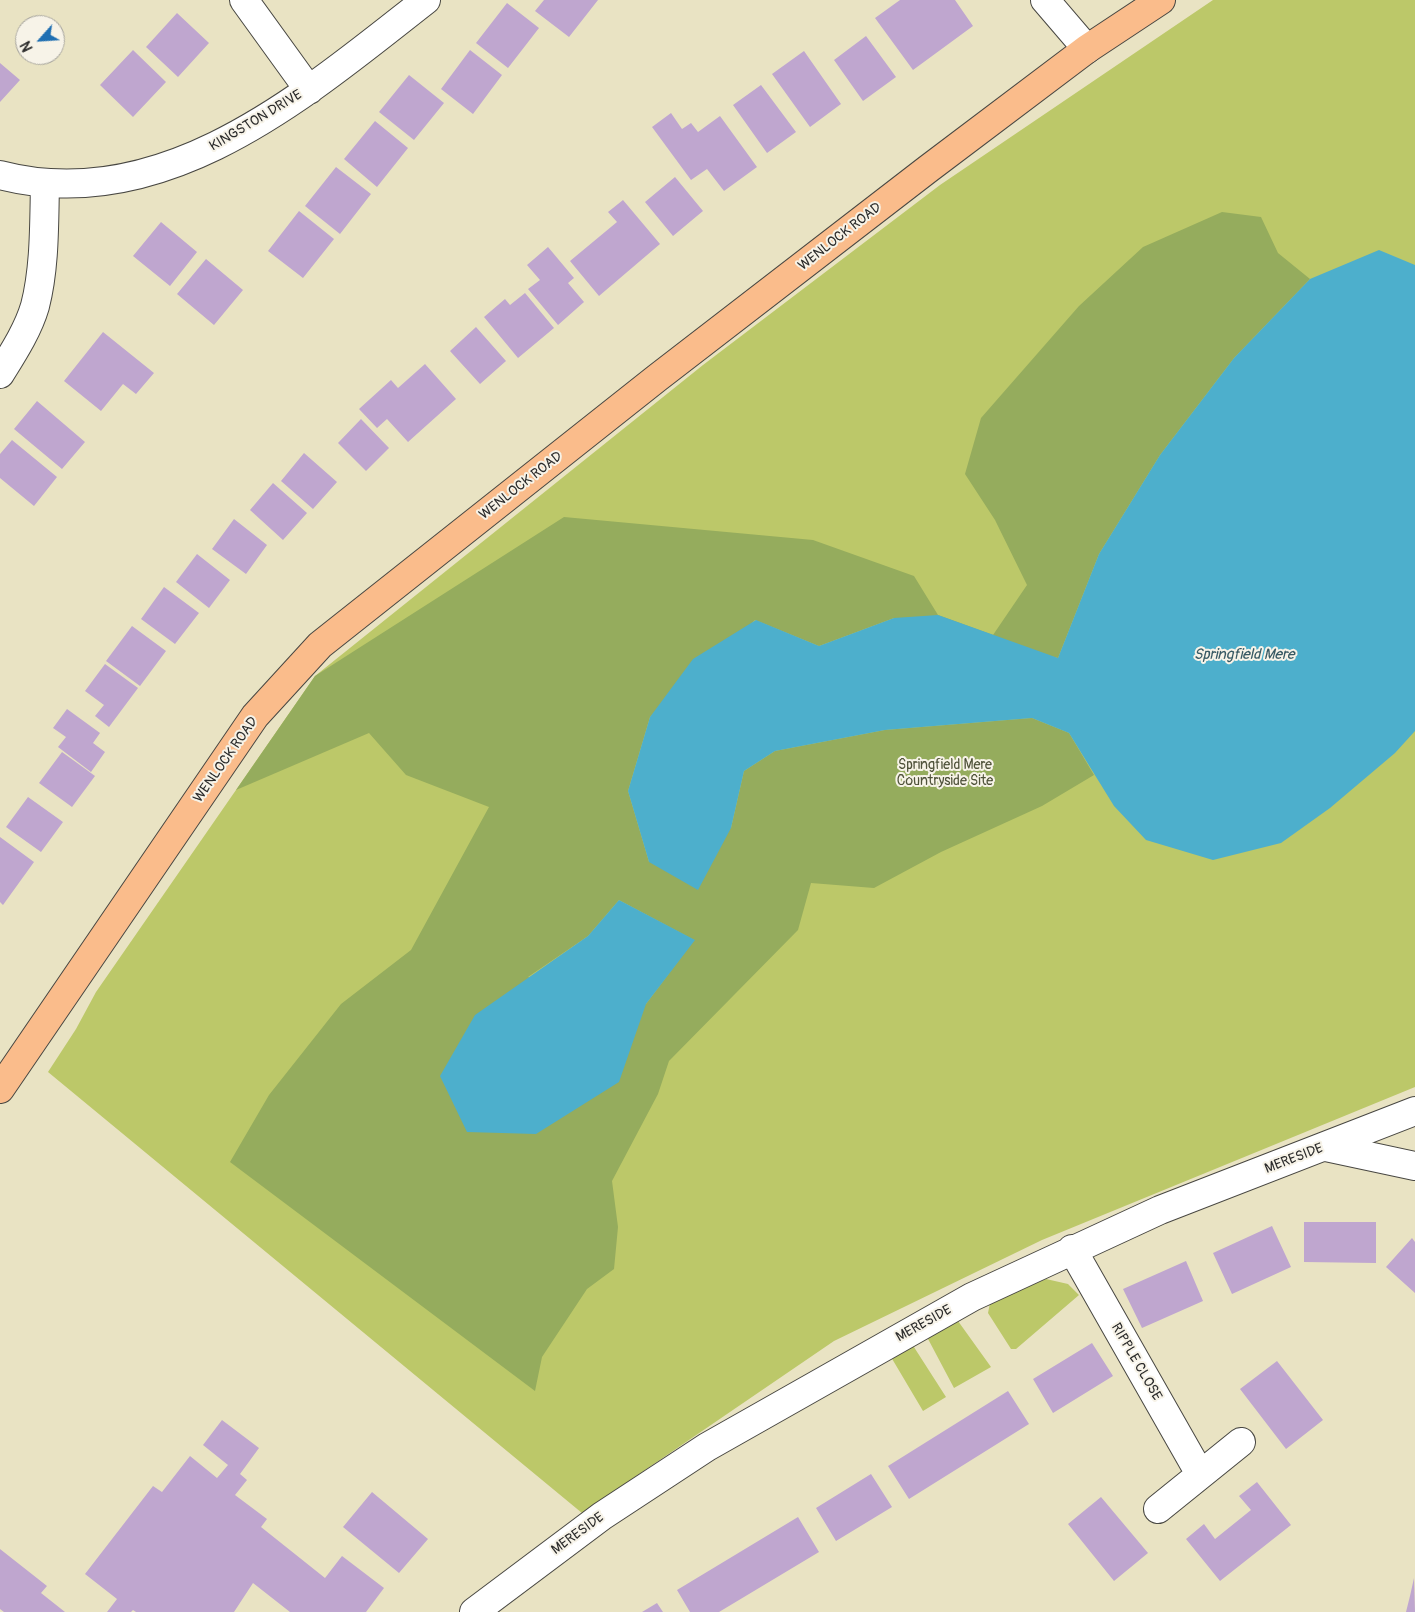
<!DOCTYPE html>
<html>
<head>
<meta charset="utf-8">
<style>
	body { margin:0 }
	#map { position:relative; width:1415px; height:1612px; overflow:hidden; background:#e9e3c3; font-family:Pangolin,sans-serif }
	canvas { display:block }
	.north { position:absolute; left:15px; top:15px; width:50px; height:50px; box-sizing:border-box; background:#f7f3e8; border:1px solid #a5a39c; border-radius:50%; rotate:244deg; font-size:14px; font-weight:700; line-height:20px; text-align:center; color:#2b2b2b }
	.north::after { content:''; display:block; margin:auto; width:18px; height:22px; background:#1f6fb2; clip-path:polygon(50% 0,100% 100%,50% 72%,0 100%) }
</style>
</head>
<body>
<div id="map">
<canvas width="1415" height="1612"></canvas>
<div class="north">N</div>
</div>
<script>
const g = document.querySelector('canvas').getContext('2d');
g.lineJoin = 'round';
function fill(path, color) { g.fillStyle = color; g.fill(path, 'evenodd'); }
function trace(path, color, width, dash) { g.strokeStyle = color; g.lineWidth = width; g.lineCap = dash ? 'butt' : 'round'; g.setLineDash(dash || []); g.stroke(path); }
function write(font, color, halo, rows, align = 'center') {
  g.font = font + ' Pangolin,sans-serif'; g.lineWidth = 4; g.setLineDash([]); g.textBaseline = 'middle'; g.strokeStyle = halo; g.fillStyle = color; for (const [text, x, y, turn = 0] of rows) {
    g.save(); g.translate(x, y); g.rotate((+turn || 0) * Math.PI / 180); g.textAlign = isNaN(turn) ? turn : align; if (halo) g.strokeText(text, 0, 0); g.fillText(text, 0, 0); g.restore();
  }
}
fill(new Path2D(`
	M1213,0h202v1087l-373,153 -208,101 -252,172 -534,-441 28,-43 20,-37 219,-316 388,-311 237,-180z
	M1046,1279l22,5 11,11 -63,54h-5l-23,-36 2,-10z
	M958,1321l33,46 -37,21 -27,-51z
	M912,1344l34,53 -23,14 -32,-54z`), '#bcc869');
fill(new Path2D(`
	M1222,212l39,5 17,36 32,26 -76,79 -74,97 -61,99 -41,104 -164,-40 -75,28 -64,-26 -105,97 -22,74 21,71 82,-34 13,-57 31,-20 110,-21 147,-12 37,15 25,42 -52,31 -101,46 -67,36 -63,-5 -13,47 -129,131 -11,33 -46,87 6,46 -4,42 -27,20 -45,68 -7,34 -305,-229 39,-67 72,-91 70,-54 78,-143 -83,-32 -37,-42 -133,57 79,-114 249,-159 249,23 101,36 24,39 55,20 34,-50 -32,-65 -30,-46 16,-56 98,-112 64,-59zM619,900l75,40 -48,64 -118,-27 60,-41z`), '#95ac5d');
fill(new Path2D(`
	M1379,250l36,15v466l-20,22 -65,55 -49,35 -68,17 -67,-20 -32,-34 -45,-73 -37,-15 -147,12 -110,21 -31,20 -13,57 -33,62 -49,-28 -21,-71 22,-74 43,-58 63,-39 63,26 75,-28 44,-3 120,43 41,-104 61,-99 74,-97 76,-79z
	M619,900l76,40 -49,64 -27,78 -83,52 -69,-2 -27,-56 35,-61 113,-79z`), '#4dafcc');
fill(new Path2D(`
	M544,0h54l-29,37 -34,-26z
	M900,0h55l18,26 -60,44 -38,-52z
	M507,3l32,25 -31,40 -32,-25z
	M177,13l32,30 -31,34 -32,-30z
	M866,36l30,41 -33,24 -29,-41z
	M133,50l33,32 -33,35 -33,-32z
	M470,50l32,25 -29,39 -32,-25z
	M804,51l37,53 -31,23 -38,-53z
	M0,63l20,17 -20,22z
	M409,75l35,28 -30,37 -35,-28z
	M761,85l35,47 -29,21 -34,-48z
	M671,113l11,16 9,-6 7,9 22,-16 37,51 -33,24 -17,-22 -16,11 -39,-53z
	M375,121l33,27 -31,39 -33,-28z
	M336,167l35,27 -31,40 -35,-28z
	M675,177l28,34 -30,25 -28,-34z
	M623,200l37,44 -61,52 -29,-35 47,-39 -9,-10z
	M299,211l35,28 -31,39 -35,-27z
	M161,222l36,30 -27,34 -37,-30z
	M548,247l26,31 -6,5 16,19 -26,23 -30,-36 12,-9 -13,-15z
	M206,259l37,31 -29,35 -37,-31z
	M525,293l29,35 -36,30 -34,-41 21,-18 5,6z
	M476,327l30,34 -26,23 -30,-33z
	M103,332l51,41 -18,21 -13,-10 -22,27 -37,-30z
	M425,364l31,35 -48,43 -21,-23 -10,9 -18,-19 32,-29 7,8z
	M37,401l48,41 -23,27 -48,-40z
	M361,419l28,29 -23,23 -28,-28z
	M12,440l45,37 -23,29 -34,-28v-24z
	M304,453l33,29 -24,27 -32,-28z
	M273,483l34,30 -24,27 -33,-30z
	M234,519l33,26 -21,29 -34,-25z
	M197,554l33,26 -21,28 -33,-26z
	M164,587l35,26 -24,31 -34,-25z
	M132,626l34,25 -26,35 -34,-25z
	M105,664l33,24 -29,39 -14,-11 9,-11 -19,-14z
	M67,709l33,24 -7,10 12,9 -14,20 -33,-25 8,-10 -13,-9z
	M62,752l33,24 -23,31 -33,-24z
	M28,797l35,25 -22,30 -35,-25z
	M0,837l34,25 -31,43 -3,-3z
	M1304,1222h72v41l-72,-1z
	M1272,1226l19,41 -59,27 -19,-41z
	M1412,1238l3,4v51l-29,-26z
	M1186,1261l17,40 -61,27 -19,-39z
	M1092,1343l21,33 -60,37 -20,-34z
	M1277,1361l46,59 -37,29 -46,-60z
	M1008,1391l21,33 -120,75 -21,-33z
	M222,1420l37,28 -19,26 7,6 -12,15 32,24 -6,8 64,51 17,-22 42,32 -18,24h-76l-37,-29 -19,29h-98l-3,-2 -2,2h-24l10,-13 -32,-25 68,-88 9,6 28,-36 27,22 11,-13 -25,-20z
	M871,1474l21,33 -56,34 -20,-33z
	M1257,1482l34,43 -71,56 -34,-42 18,-15 11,15 36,-29 -12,-14z
	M372,1492l56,47 -29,34 -56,-46z
	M1101,1497l47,56 -34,28 -46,-57z
	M798,1517l21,35 -100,60h-29l-13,-22z
	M0,1549l47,37 -6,7 24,19h-61l-4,-3z
	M1414,1578l1,34h-9l4,-16z
	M657,1603l6,9h-21z`), '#bfa6cf');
const minor = new Path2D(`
	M244,0l65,90
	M1045,0l42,49
	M0,175c164,43 307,-82 426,-175
	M0,374c13,-21 28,-44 35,-68 10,-39 9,-82 10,-122
	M1326,1147l89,19
	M1072,1249l128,225
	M1158,1509l83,-67
	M474,1612l128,-96 105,-69 265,-150 188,-87 255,-99`);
const primary = new Path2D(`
	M0,1089l255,-373 65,-71 337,-267 271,-209 159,-120 74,-49`);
trace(minor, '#484742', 30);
trace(primary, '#484742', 30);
trace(minor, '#fff', 28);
trace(primary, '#fabc8b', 28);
write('14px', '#2b2b2b', '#f7f3e8', [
	["KINGSTON DRIVE",256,121,-31],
	["WENLOCK ROAD",840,237,-38],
	["WENLOCK ROAD",521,486,-38],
	["WENLOCK ROAD",226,760,-55],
	["MERESIDE",1294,1159,-21],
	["MERESIDE",924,1324,-29],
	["RIPPLE CLOSE",1136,1362,60],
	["MERESIDE",578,1534,-36]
]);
write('14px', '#4f523a', '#f7f3e8', [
	["Springfield Mere",945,765],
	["Countryside Site",945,781]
]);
write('italic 15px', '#375963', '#f7f3e8', [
	["Springfield Mere",1244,655]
]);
</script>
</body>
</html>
